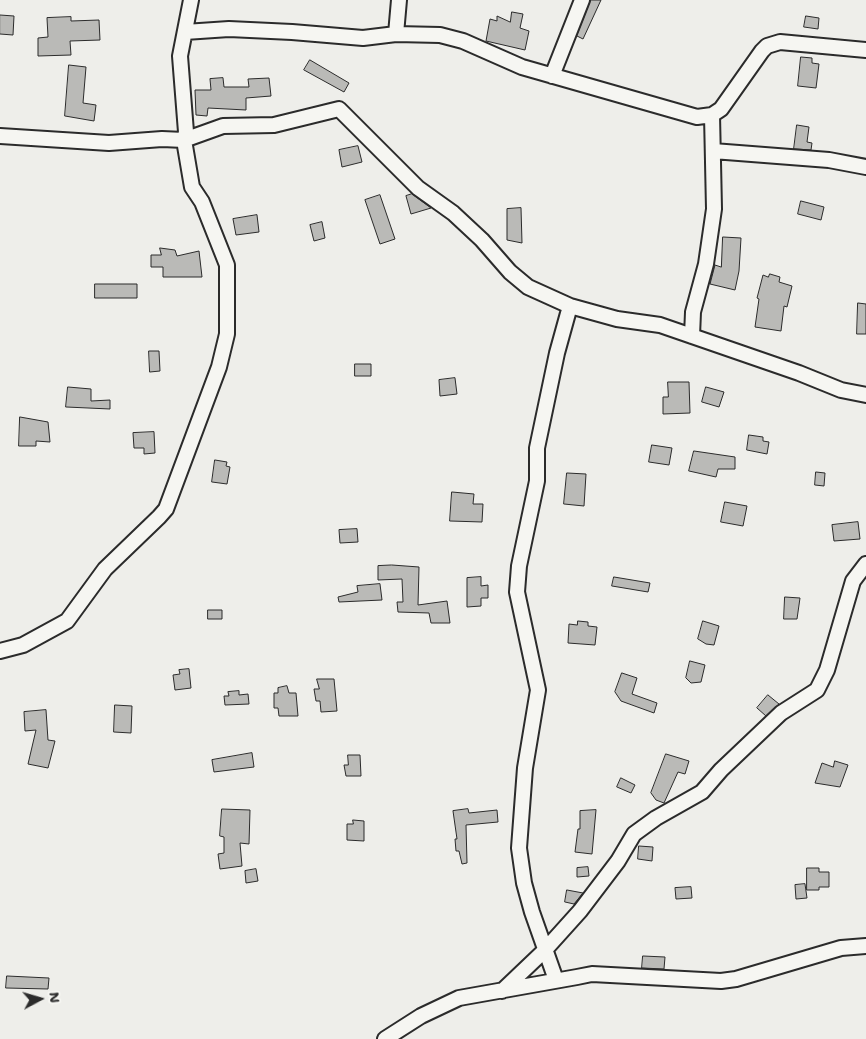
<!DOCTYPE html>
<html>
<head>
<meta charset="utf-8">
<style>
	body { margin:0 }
	#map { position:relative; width:866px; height:1039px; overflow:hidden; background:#eeeeea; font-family:"Shantell Sans",sans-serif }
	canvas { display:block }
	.north { position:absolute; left:15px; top:974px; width:50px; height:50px; -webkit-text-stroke:4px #f6f6f2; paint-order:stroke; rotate:84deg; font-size:14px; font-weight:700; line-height:20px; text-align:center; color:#2b2b2b }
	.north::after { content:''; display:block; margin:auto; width:18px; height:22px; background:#2b2b2b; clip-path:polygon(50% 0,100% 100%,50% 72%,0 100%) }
</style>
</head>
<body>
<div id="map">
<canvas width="866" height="1039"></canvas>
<div class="north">N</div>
</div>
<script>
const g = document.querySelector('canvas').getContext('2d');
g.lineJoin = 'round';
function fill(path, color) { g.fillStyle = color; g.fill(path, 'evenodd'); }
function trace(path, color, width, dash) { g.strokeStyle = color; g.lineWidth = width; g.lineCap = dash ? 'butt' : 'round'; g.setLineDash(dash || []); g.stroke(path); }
const building = new Path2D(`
	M591,0h10l-18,39 -6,-3z
	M512,12l11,2 -3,14 9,3 -4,19 -39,-9 4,-22 7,2v-5l13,6z
	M0,15l14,1 -1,19 -13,-1z
	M806,16l13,2 -1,11 -14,-2z
	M71,17v4l28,-1 1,20 -30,1 1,14 -33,1v-18l10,-1 -1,-19z
	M801,57l11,1v5l7,1 -3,24 -18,-2z
	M310,60l39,23 -5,9 -40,-22z
	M69,65l17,2 -3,36 13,2 -2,16 -29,-5z
	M223,78l1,9h25l-1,-8 21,-1 2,18 -25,2v12l-38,-2 -1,8 -11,-1 -1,-25h16l-1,-11z
	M797,125l12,2 -2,15 5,1 -1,7 -17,-1z
	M358,146l4,16 -20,5 -3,-17z
	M412,194l19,14 -20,6 -5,-18z
	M380,195l15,44 -15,5 -15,-44z
	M801,201l23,6 -3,13 -23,-6z
	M521,208l1,35 -15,-3v-31z
	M257,215l2,17 -23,3 -3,-16z
	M322,222l3,16 -11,3 -4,-16z
	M723,237l18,1 -2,33 -4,19 -25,-6 5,-19 6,2z
	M160,248l15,2 2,6 22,-5 3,26h-39v-10h-12v-12h10z
	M770,274l10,3 -1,5 13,4 -5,21 -3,-1 -3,25 -26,-4 4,-28 -2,-1 6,-23 5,2z
	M95,284h42v14h-42z
	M858,303l8,1v30h-9z
	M149,351h10l1,20 -10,1z
	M355,364h16v12h-16z
	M455,378l2,16 -17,2 -1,-16z
	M668,382h21l1,31 -27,1v-17h5z
	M68,387l23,2v12l19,-1v9l-44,-2z
	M706,387l18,5 -5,15 -17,-5z
	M20,417l28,5 2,20 -14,-1v5h-17z
	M154,432l1,21 -11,1v-6h-10l-1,-15z
	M749,435l14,2v4l6,1 -2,12 -20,-4z
	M652,445l20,3 -3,17 -20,-3z
	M694,451l41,6v12h-17l-2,8 -27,-6z
	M215,460l12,2 -1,4 4,1 -3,17 -15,-2z
	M816,472l9,1 -1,13 -9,-1z
	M567,473l19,1 -2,32 -20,-2z
	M452,492l22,2 -1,10h10l-1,18 -32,-1z
	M725,502l22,4 -4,20 -22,-4z
	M858,522l2,17 -26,2 -2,-16z
	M357,529l1,13 -18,1 -1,-13z
	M392,565l27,2 -1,38 29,-4 3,22h-19l-2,-10 -31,-1 -1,-10h6l-1,-23 -24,1v-14z
	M481,577v9l7,-1v13h-7v8l-14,1v-29z
	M614,577l36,6 -2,9 -36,-6z
	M380,584l2,16 -43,2 -1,-5 20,-5 -1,-6z
	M785,597l15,1 -3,21h-13z
	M208,610h14v9h-14z
	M578,621l10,1v4l9,1 -2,18 -27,-2 1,-19 8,1z
	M703,621l16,5 -5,19 -8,-1 -8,-5z
	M690,661l15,4 -4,17 -10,1 -5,-5z
	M189,669l2,19 -16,2 -2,-15 7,-1 -1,-4z
	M622,673l15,5 -5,16 25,9 -3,10 -33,-12 -6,-9z
	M317,679h17l3,32 -16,1 -1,-11h-4l-2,-12h5z
	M287,686l2,7h7l2,23h-19l-1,-8h-4v-15h4v-5z
	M239,691v4l9,-1 1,10 -24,1 -1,-9h5l-1,-4z
	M768,695l11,9 -13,12 -9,-8z
	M115,705l17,1 -1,27 -17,-1z
	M46,710l2,30 7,1 -7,27 -20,-4 8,-34 -11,1 -1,-19z
	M252,753l2,14 -40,5 -2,-12z
	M666,754l23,7 -4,13 -7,-2 -14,31 -8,-3 -5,-7z
	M348,755h12l1,21h-15l-2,-11h4z
	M835,761l13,4 -8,22 -25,-4 7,-20 11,4z
	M621,778l14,7 -4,8 -14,-6z
	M222,809l28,1 -1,34 -9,-1 2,23 -22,3 -2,-15 6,-1v-16l-4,-1z
	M468,809l1,4 28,-3 1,12 -32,3 1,38 -5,1 -3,-13h-3l-1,-12h2l-4,-28z
	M596,810l-4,44 -17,-2 3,-23h2v-18z
	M353,820l11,1v20l-17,-1v-16h6z
	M639,846l14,1 -1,14 -14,-2z
	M588,867l1,9 -12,1v-9z
	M807,868h12v4h10v15h-10v3h-12z
	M256,869l2,12 -12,2 -1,-12z
	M805,884l2,14 -11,1 -1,-14z
	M691,887l1,11 -16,1 -1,-11z
	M567,890l16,3 -9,11 -9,-2z
	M643,956l22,1 -1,12 -22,-1z
	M7,976l42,2 -1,11 -42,-1z`);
fill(building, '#babab7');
trace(building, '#2b2b2b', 1);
const minor = new Path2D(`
	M185,32l44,-3 63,3 71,6 33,-4 44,1 23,6 59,26 175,50 15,-2 9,-6 41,-58 5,-5 13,-4 86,8
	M396,34l3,-34
	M552,76l30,-76
	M0,136l109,7 53,-4 22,1 39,-14 51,-1 65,-16 79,79 35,25 29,27 28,32 18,15 42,19 47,13 43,6 139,48 42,17 25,5
	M713,151l116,9 37,7
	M692,336l1,-24 13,-48 8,-55 -2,-94
	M0,651l23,-6 44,-24 38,-52 54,-52 7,-8 53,-142 8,-33v-69l-25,-63 -10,-15 -8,-47 2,-8 -6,-76 11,-56
	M556,980l-24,-68 -8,-29 -5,-35 6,-80 13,-78 -21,-98 2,-26 18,-85v-33l20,-95 13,-47
	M502,991l42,-40 36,-40 38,-50 16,-27 22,-16 46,-26 19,-22 60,-57 36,-23 10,-20 26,-89 13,-17
	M385,1039l36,-23 38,-18 118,-21 15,-3 129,7 15,-2 105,-31 25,-2`);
trace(minor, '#2b2b2b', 18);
trace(minor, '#f6f6f2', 14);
</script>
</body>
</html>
